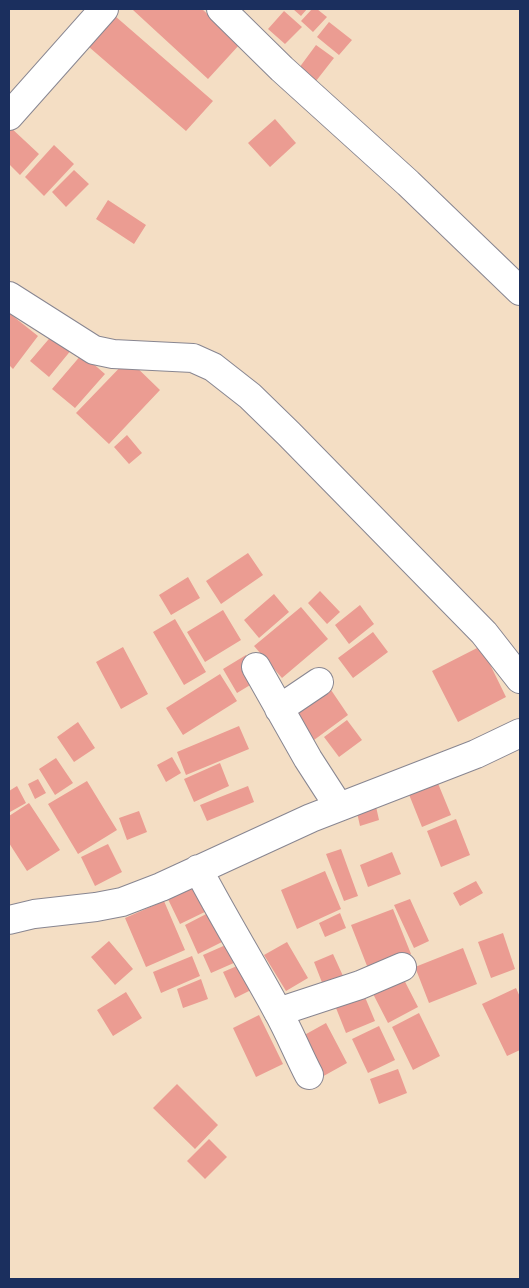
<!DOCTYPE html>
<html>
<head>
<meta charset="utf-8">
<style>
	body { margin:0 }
	#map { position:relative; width:529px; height:1288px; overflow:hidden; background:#f4dec4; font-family:"Shantell Sans",sans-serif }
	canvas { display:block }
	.frame { position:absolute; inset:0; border:10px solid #1b2f5e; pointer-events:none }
</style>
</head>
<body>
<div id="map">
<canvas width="529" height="1288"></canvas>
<div class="frame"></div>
</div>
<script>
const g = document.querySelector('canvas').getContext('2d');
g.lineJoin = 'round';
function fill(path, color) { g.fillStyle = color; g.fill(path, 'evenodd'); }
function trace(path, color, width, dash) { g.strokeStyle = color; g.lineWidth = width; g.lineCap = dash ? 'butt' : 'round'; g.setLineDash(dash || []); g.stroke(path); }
fill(new Path2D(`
	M134,9h68l38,35 -32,35 -75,-69z
	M293,9h14l-6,7z
	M312,9h5l10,8 -14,15 -12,-11z
	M284,11l18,16 -17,17 -17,-15z
	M115,16l98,85 -27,30 -97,-84z
	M329,22l23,18 -13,15 -22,-18z
	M316,45l18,13 -18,23 -17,-13z
	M275,119l21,24 -26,24 -22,-24z
	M9,126l30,28 -19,21 -11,-11z
	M54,145l20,19 -30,32 -19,-19z
	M74,170l15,14 -23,23 -14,-15z
	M108,200l38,25 -12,19 -38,-25z
	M9,313l29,23 -25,33 -4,-4z
	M54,333l18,16 -23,28 -19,-16z
	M82,354l23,20 -30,34 -23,-19z
	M128,359l32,31 -51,54 -33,-31z
	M127,435l15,18 -13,11 -15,-17z
	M248,553l15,22 -42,29 -15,-23z
	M188,577l12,21 -29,17 -12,-20z
	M320,591l20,21 -13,12 -19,-21z
	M274,594l15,18 -30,26 -15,-18z
	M360,605l14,19 -25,20 -14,-19z
	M301,607l27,32 -46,39 -28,-32z
	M223,610l18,30 -36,22 -18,-30z
	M175,619l31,53 -22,13 -31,-53z
	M373,632l15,20 -35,26 -15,-20z
	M481,646l25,51 -48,25 -26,-51z
	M123,647l25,47 -27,15 -25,-47z
	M246,655l14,24 -23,14 -14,-24z
	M220,674l17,27 -54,34 -17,-27z
	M329,687l19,28 -34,25 -20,-29z
	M347,720l15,20 -23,17 -15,-20z
	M78,722l17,26 -21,14 -17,-25z
	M239,726l10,23 -63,26 -9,-23z
	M172,757l9,16 -15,9 -9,-17z
	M56,758l17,25 -18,12 -16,-26z
	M220,763l9,23 -35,16 -10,-23z
	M38,779l8,14 -11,6 -7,-15z
	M87,781l30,49 -39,24 -30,-50z
	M437,781l14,34 -29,12 -14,-35z
	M17,786l9,17 -16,9 -1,-3v-18z
	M248,786l6,16 -47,19 -7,-16z
	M375,802l4,18 -19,6 -4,-18z
	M29,803l31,47 -33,21 -18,-28v-27z
	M139,811l8,21 -20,8 -8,-22z
	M456,819l14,36 -29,12 -14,-36z
	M108,844l14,28 -27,14 -14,-29z
	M341,849l17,47 -14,5 -18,-47z
	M392,852l9,22 -33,13 -8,-22z
	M325,871l16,38 -44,20 -16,-39z
	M196,878l15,31 -31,15 -15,-31z
	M476,881l7,12 -23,13 -7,-13z
	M410,899l19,42 -15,7 -20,-43z
	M164,901l21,49 -39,17 -21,-49z
	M393,909l18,45 -42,17 -18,-46z
	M212,911l14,29 -28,14 -13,-29z
	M340,913l6,15 -21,9 -6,-14z
	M503,933l12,36 -24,9 -13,-36z
	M109,941l24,28 -18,16 -24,-28z
	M287,942l21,36 -22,13 -22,-36z
	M228,944l8,18 -25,11 -8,-18z
	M463,948l14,36 -48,19 -14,-36z
	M333,954l10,22 -20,9 -9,-23z
	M192,956l8,20 -39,17 -8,-21z
	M244,963l11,25 -20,10 -12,-26z
	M400,972l18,35 -30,16 -18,-35z
	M201,979l7,20 -25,9 -6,-19z
	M516,988l4,9v53l-13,6 -25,-52z
	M362,990l13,31 -29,12 -12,-30z
	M126,992l16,26 -29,18 -16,-26z
	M419,1013l21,43 -27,14 -21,-43z
	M259,1015l24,49 -27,13 -23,-49z
	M326,1023l21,40 -27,15 -21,-40z
	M379,1026l16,34 -27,13 -16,-34z
	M398,1069l9,24 -28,11 -9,-25z
	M177,1084l41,41 -23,24 -42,-41z
	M209,1139l18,18 -22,22 -18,-18z`), '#eb9c92');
const minor = new Path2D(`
	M221,9l61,60 126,114 112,108
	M9,116l95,-107
	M9,296l85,54 19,4 80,4 20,9 37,29 39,38 195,199 36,46
	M256,667l52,92 31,48
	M279,709l40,-27
	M198,869c25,48 53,93 79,141 12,21 21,44 32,65
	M9,920l25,-6 62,-7 26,-5 39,-15 150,-69 165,-64 44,-21
	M278,1012l82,-27 42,-18`);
trace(minor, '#888691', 30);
trace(minor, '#fff', 28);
</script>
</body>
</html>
